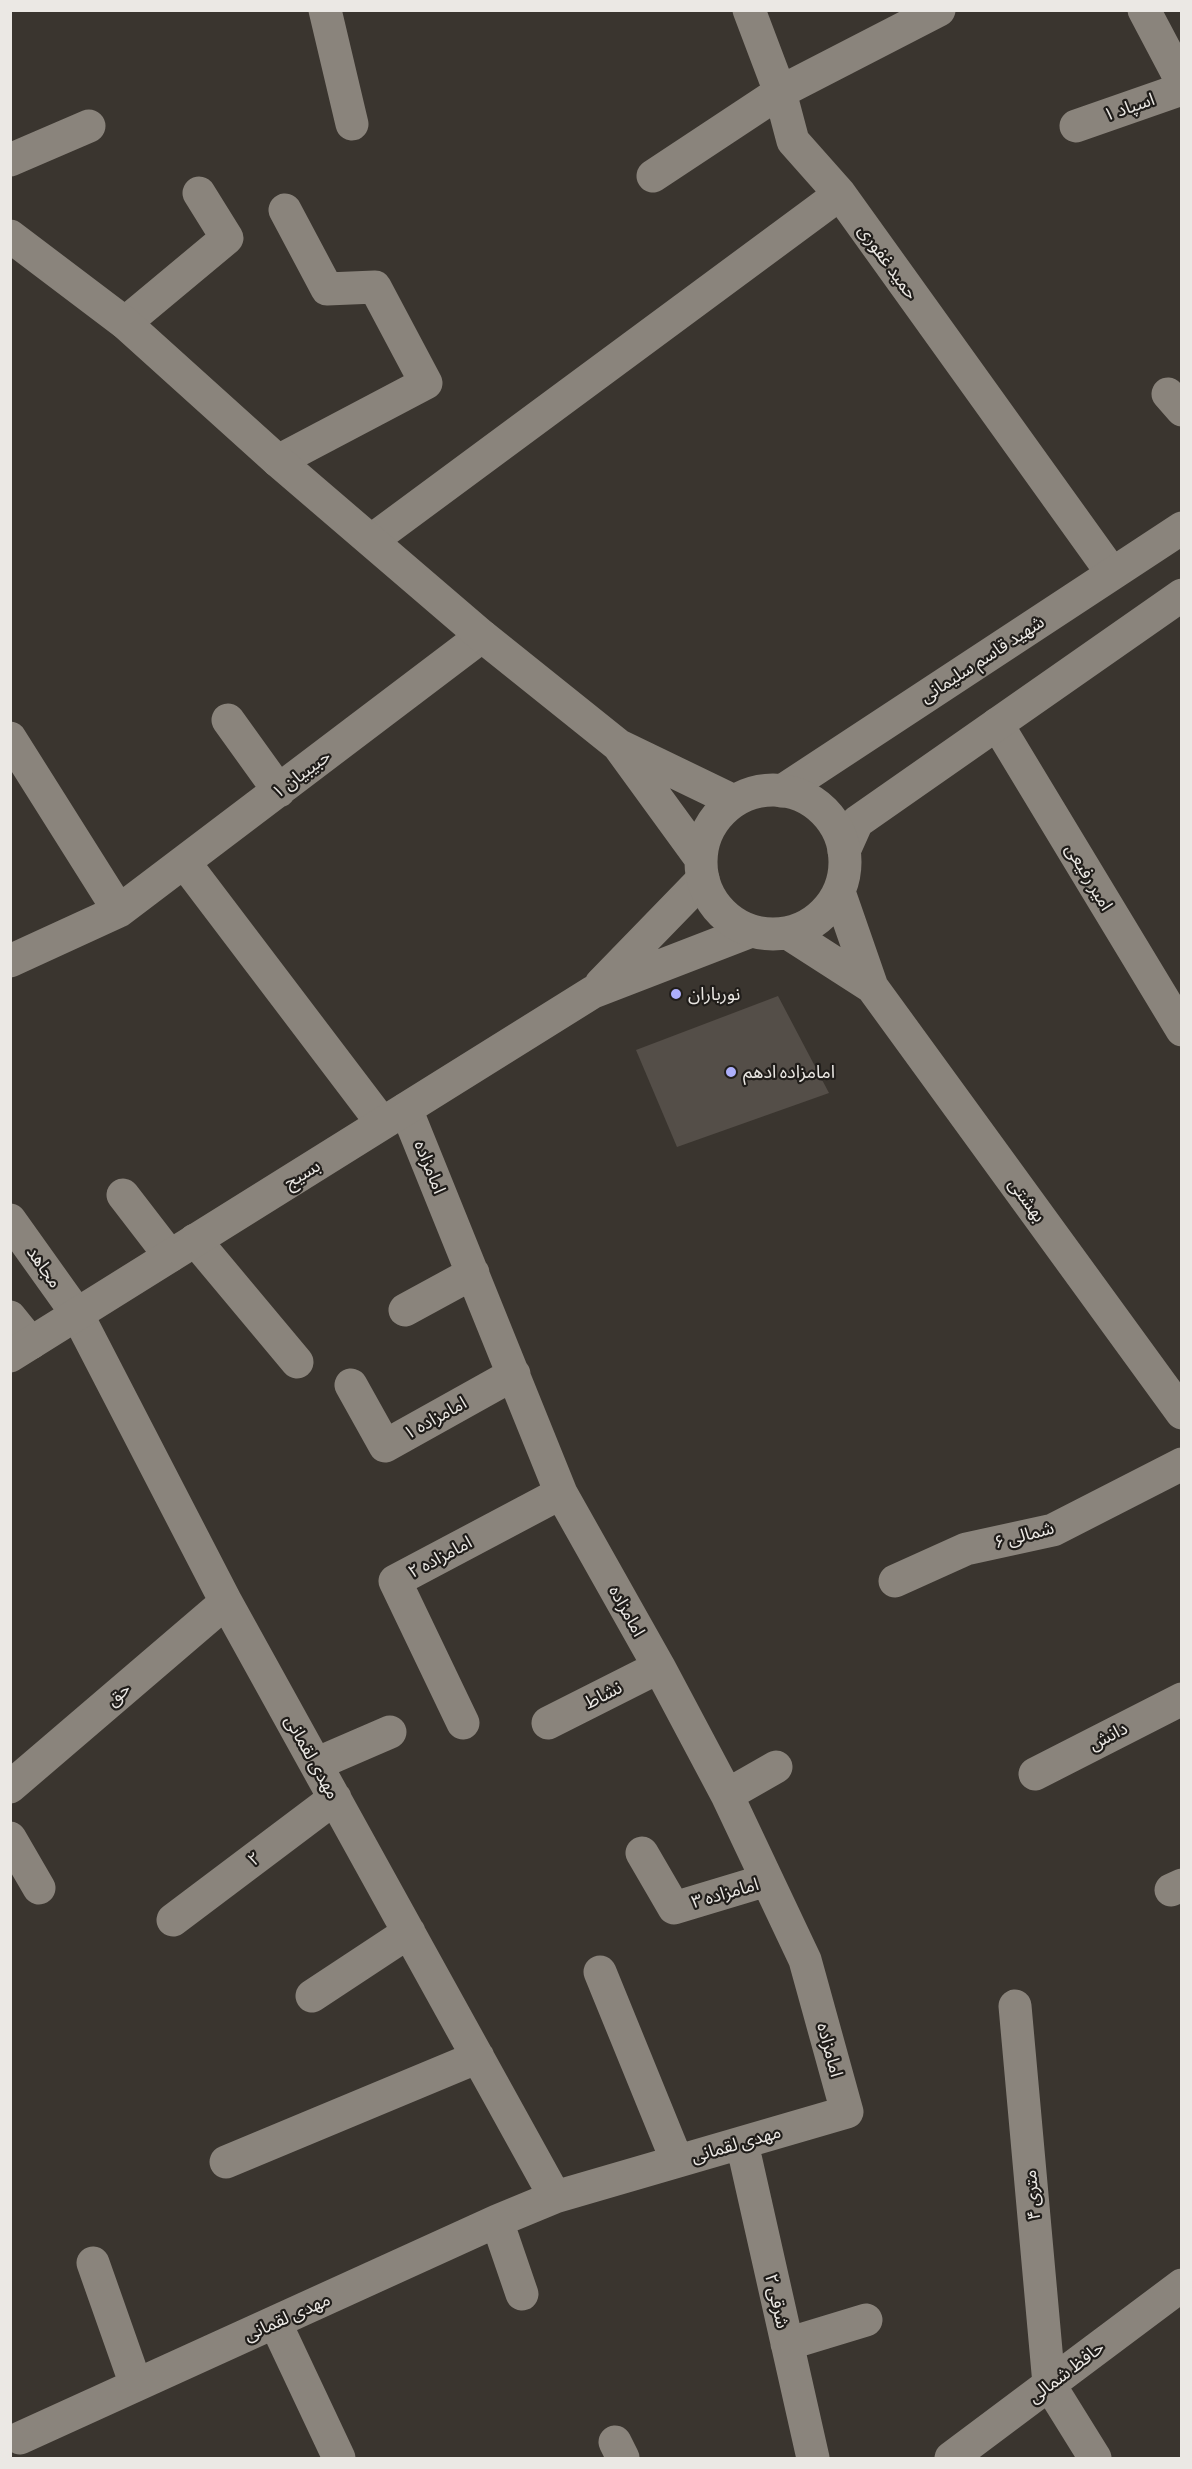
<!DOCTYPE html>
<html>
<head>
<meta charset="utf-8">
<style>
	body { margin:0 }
	#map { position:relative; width:1192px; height:2469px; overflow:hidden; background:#3a352f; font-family:Commissioner,sans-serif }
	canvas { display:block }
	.frame { position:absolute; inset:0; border:12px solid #ebe8e4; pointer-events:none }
</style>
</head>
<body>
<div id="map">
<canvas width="1192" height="2469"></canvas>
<div class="frame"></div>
</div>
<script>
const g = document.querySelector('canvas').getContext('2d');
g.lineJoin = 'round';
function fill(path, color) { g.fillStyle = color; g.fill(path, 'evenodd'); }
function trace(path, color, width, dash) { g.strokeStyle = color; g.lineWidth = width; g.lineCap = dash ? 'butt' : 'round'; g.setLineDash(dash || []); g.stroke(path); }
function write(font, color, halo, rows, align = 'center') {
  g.font = font + ' Commissioner,"Noto Sans Arabic",sans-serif'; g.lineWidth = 4.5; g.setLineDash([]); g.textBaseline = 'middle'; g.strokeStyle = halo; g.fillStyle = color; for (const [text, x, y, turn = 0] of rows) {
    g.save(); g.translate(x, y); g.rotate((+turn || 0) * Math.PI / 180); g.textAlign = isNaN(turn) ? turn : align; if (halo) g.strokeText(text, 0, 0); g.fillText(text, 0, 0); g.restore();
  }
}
fill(new Path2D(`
	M778,996l51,97 -152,54 -41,-97z`), '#544e48');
trace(new Path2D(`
	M325,10l27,114
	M939,10l-159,82 13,49 47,53 272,379
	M1144,10l38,72
	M1076,126l106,-37
	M10,160l79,-34
	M653,176l127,-84 -31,-82
	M125,323l102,-85 -28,-45
	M1168,394l14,16
	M278,461l148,-78 -51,-96 -48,2 -42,-79
	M372,540l468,-346
	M228,720l51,71
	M997,724l185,306
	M10,738l109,173
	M184,862l198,261
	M10,961l109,-50 363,-275
	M123,1195l47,61
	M10,1220l67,94 149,288 329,595
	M195,1240l102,122
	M405,1310l68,-37
	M10,1317l21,26
	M351,1385l34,61 129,-72
	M895,1581l71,-32 87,-19 129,-66
	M463,1723l-68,-142 166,-88
	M548,1723l111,-56
	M316,1764l74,-32
	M1035,1774l147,-75
	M10,1787l216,-185
	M727,1795l49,-28
	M10,1838l29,50
	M642,1853l32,55 93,-28
	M1171,1890l11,-5
	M173,1920l162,-122
	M600,1972l77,189
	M312,1996l97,-64
	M1015,2006l34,378 46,74
	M742,2143l71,315
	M226,2162l252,-105
	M497,2221l25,73
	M93,2263l43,122
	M275,2322l64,136
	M787,2344l79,-24
	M20,2438l477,-217 58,-24 292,-85 -42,-152 -78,-165 -68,-128 -98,-174 -155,-384
	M615,2442l8,16
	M951,2458l231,-173`), '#8a847c', 33);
trace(new Path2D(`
	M782,791l400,-263
	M844,851l13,-29 325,-227
	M601,984l102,-105
	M10,1356l583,-364 158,-61`), '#8a847c', 33);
trace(new Path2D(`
	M10,236l115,87 153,138 204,175 136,109
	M701 862a72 72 0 1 1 144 0a72 72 0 1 1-144 0Z
	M701,859l-83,-114 116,56
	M788,933l84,54 -33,-95
	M872,987l310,426`), '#8a847c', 33);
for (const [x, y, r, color] of [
	[676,994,6,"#adaffb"],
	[731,1072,6,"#adaffb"]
]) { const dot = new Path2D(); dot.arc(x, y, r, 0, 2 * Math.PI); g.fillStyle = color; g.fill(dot); trace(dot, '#201d1a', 2); }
write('18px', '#ebe8e4', '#201d1a', [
	["اسپاد ۱",1129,107,-19],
	["حمید غفوری",888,262,54],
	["شهید قاسم سلیمانی",982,659,-33],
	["حبیبیان ۱",301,774,-37],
	["امیر رفیعی",1089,877,59],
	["امامزاده",430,1167,68],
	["بسیج",302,1174,-32],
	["بهشتی",1027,1200,54],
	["مجاهد",44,1267,55],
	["امامزاده ۱",435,1418,-29],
	["شمالی ۶",1024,1535,-15],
	["امامزاده ۲",440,1557,-28],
	["امامزاده",627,1611,61],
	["حق",118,1694,-41],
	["نشاط",603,1695,-27],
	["دانش",1108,1736,-27],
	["مهدی لقمانی",312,1757,61],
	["۲",254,1859,-37],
	["امامزاده ۳",725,1893,-16],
	["امامزاده",830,2050,75],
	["مهدی لقمانی",736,2144,-16],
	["۴ متری",1032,2195,-95],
	["۲ شرقی",777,2301,77],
	["مهدی لقمانی",287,2317,-24],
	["حافظ شمالی",1066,2372,-37]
]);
write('18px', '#ebe8e4', '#201d1a', [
	["نورباران",688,994],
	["امامزاده ادهم",743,1072]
], 'left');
</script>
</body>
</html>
